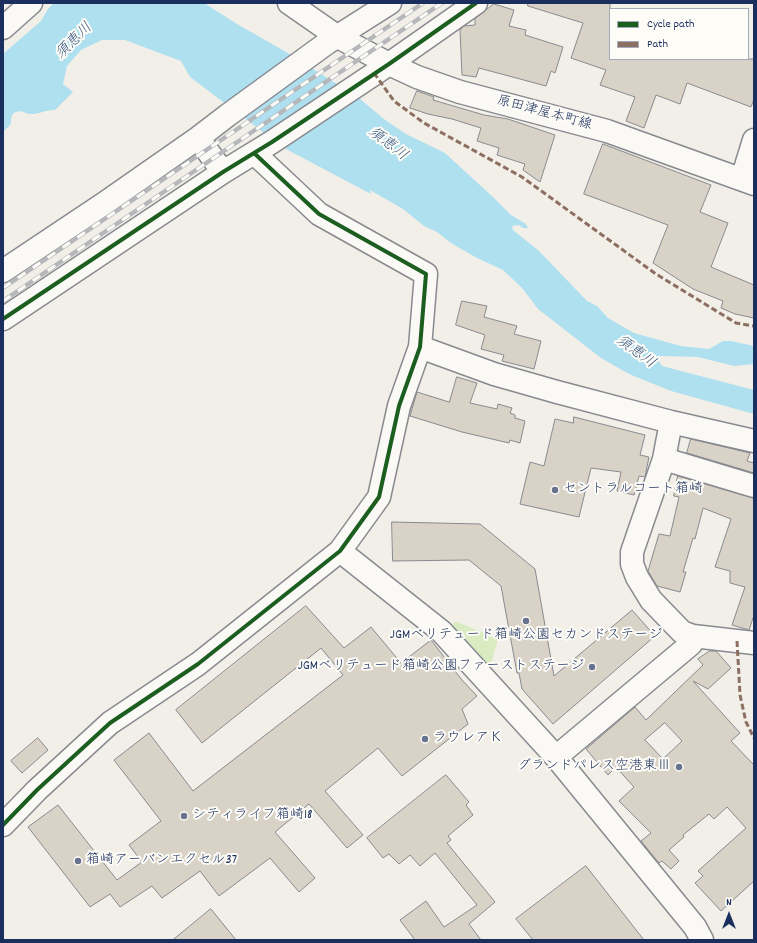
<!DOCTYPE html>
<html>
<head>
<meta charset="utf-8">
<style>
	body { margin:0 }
	#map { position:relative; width:757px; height:943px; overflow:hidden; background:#f2efe8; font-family:Dekko,sans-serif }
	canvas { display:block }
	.frame { position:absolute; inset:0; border:4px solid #1b2f5e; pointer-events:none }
	.legend { position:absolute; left:609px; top:8px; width:140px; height:52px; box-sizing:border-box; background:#fdfcf7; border:1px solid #a3aaba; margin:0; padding:5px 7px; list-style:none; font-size:12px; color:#1b2f5e }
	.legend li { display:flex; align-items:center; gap:8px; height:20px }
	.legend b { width:20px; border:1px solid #a3aaba }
	.north { position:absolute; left:709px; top:895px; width:40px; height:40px; -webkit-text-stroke:3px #fdfcf7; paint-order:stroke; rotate:0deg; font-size:11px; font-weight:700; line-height:16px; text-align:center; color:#1b2f5e }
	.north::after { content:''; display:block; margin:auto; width:14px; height:18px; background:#1b2f5e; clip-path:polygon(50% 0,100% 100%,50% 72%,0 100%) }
</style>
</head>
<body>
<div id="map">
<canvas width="757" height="943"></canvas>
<div class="frame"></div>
<ul class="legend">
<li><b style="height:5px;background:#1b5e20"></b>Cycle path</li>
<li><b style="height:5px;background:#8d6e63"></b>Path</li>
</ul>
<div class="north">N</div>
</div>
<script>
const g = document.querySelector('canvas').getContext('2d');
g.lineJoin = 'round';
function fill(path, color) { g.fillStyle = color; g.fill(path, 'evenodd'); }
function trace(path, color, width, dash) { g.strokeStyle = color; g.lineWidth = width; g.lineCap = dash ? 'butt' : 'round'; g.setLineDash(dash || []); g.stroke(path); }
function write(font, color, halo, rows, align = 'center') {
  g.font = font + ' Dekko,"Klee One",sans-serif'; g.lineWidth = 4; g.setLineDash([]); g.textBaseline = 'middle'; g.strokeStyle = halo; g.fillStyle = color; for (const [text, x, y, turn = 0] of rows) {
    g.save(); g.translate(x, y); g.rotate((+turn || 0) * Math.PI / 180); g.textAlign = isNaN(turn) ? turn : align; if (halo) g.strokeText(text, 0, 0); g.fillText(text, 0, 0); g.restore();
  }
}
fill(new Path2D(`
	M455,621l43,18 -9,32 -39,-43z`), '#daebc2');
fill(new Path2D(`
	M54,3h150l33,21 51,29 71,45 25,21 22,15 39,19 49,45 17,17 15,9 2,4h-5l-4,-3 -7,1 1,4 26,21 48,50 10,5 11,12 26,15 47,13 28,3 14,-8h8l23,5v18l-20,2 -36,-9 -39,-1 -1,4 4,6 92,24v24l-83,-23 -42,-17 -28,-16 -63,-49 -16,-21 -19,-18 -26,-12 -26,-15 -14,-11 -13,-6 -21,-17 -33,-19 1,4 -87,-46 -94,-71 -9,-16 -56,-21h-23l-21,10 -14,16 -4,18 10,8 -18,18c-8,-1 -17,5 -26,4 -5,-1 -9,-5 -15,-1 -4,3 -2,8 -4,12 -2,2 -5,5 -7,7v-78l38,-33 7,-12z`), '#afe0f0');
const building = new Path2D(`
	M528,3h82v56h144v40l-3,8 -64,-24 -7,21 -24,-9 -12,33 -18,-7 9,-24 -35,-12 6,-15 -35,-12 12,-35 -55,-17z
	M494,4l20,6 -5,16 17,4 -1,5 38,12 -8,26 -4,-2 -5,15 -67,-18 -3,9 -14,-2 -2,-45 4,-4 11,-1v-6z
	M417,91l17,6 -1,3 51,15 24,4 47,16 -15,47 -17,-12 2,-6 -28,-9 2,-7 -22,-7 4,-13 -29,-9 -24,-5 -18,-6z
	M603,144l108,41 -11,27 28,11 -17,44 43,18v33l-19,-4 -14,-6 2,-7 -30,-12 -40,-26 15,-38 -84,-31z
	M462,301l25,5 -3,11 33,9 -3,8 27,7 -7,28 -32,-8 2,-6 -23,-6 4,-14 -29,-10z
	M457,377l20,6 -7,20 27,6 1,-5 14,4 -2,5 5,2v3l10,3 -5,22 -10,-3 -1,3 -47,-11 -52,-16 7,-24 32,10z
	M574,417l71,18 -5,20 9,2 -4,20 -6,-1 -5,19 -17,-4 4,-19 -30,-4 -12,49 -59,-13 10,-42 14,4 11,-47 18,4z
	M691,439l59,14 -3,8 7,2v10l-67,-20z
	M678,476l76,22v117l-5,15 -17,-5 13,-38 -15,-4v-12l-15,-4 16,-48 -28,-11 -8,31 -2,-1 -10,34h3l-6,20 -23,-6 -9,-15 11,-37 11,2 9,-39 -5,-1z
	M392,522l88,2 55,45 19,107 78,-66 23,26 -102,88 -31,-35 -3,-16h-2l-16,-87 -32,-26 -76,1z
	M306,606l38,42 27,-21 30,36 30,-23 31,40 15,16 -15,13 6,15 -66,52 -24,-28 -53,43 38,44 -16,13 -38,-44 -34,28 40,46 -16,14 -29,-34 -51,38 -19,-25 -38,27 -10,-12 -32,21 -10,-13 -20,13 -62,-80 30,-22 59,75 25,-18 -13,-17 32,-24 -47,-61 35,-27 44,58 150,-116 -22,-27 -119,95 -26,-33z
	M710,651h6l15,17 -23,21 -15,-8 47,52 -9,8 23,24v116l-33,30 -26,-28 8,-7 -5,-5 48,-43 -19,-21 -13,12 -5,-5 -26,21 1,2 -15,13 10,11 -8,8 -9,-8 -3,2 -18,-22 10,-8 -32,-32 15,-14 -18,-20 -8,8 -22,-26 49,-42 11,13 57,-55 -5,-6zM665,723l17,18 -19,18 -18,-19z
	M38,738l10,12 -26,23 -11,-12z
	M446,775l23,27 -3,3 7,10 -25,21 3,4 -4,3 48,59 -26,22 12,16h-66l-15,-20 26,-19 18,26 33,-22 -42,-52 -15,13 -10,-11 -11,9 -10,-10 -6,4 -16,-20z
	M586,866l58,74h-111l-17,-21z
	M211,909l25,31h-63z`);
fill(building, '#d9d2c6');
trace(building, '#888a90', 1);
const minor = new Path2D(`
	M289,3l49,34 51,27 28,13 43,15 147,39 147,53
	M3,28l28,-25
	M198,138l25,34
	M742,179l12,-39
	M3,271l102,-68 93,-65 30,-23 99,-72 63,-40
	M3,319l220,-147 49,-30 117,-78 87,-61
	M420,347l74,27 63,18 114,30 83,19
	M671,422l-7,37 -32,93v12l5,13 14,23 31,32 11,4 61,7
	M664,459l90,27
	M340,551l101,80 115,126 139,170 7,13
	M556,757l135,-113 2,-8
	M3,825l34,-35 73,-67 88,-59 142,-113 39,-54 20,-91 21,-59 6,-73 -107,-60 -65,-61`);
trace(minor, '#888a90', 25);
trace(minor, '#faf9f6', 22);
const rail = new Path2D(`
	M3,288l420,-285
	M3,301l439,-298`);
trace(rail, '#b5b7bb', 4.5);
trace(rail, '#fdfcf7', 3, [9]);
trace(new Path2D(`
	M374,73l20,28 30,22 98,54 134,97 80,49 18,3
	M737,641l3,54 6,27 8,16`), '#8d6e63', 3, [6, 3]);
trace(new Path2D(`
	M3,319l220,-147 49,-30 117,-78 87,-61
	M3,825l34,-35 73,-67 88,-59 142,-113 39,-54 20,-91 21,-59 6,-73 -107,-60 -65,-61`), '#1b5e20', 4);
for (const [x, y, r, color] of [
	[555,490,4,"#66728e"],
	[526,621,4,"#66728e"],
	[592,667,4,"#66728e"],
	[425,739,4,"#66728e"],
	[679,767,4,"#66728e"],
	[184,816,4,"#66728e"],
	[78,861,4,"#66728e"]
]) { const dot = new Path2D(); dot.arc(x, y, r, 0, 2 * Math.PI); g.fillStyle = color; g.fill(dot); trace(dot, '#fdfcf7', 1.5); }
write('14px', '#1b2f5e', '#fdfcf7', [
	["原田津屋本町線",544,114,15]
]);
write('14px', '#1b2f5e', '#fdfcf7', [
	["セントラルコート箱崎",563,490],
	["JGMベリテュード箱崎公園セカンドステージ",526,636,"center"],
	["JGMベリテュード箱崎公園ファーストステージ",584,667,"right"],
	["ラウレアＫ",433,739],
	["グランドパレス空港東Ⅲ",671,767,"right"],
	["シティライフ箱崎18",192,816],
	["箱崎アーバンエクセル37",86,861]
], 'left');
write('italic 15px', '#395a83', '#fdfcf7', [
	["須恵川",75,42,-45],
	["須恵川",387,145,37],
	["須恵川",635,353,36]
]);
</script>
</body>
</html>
